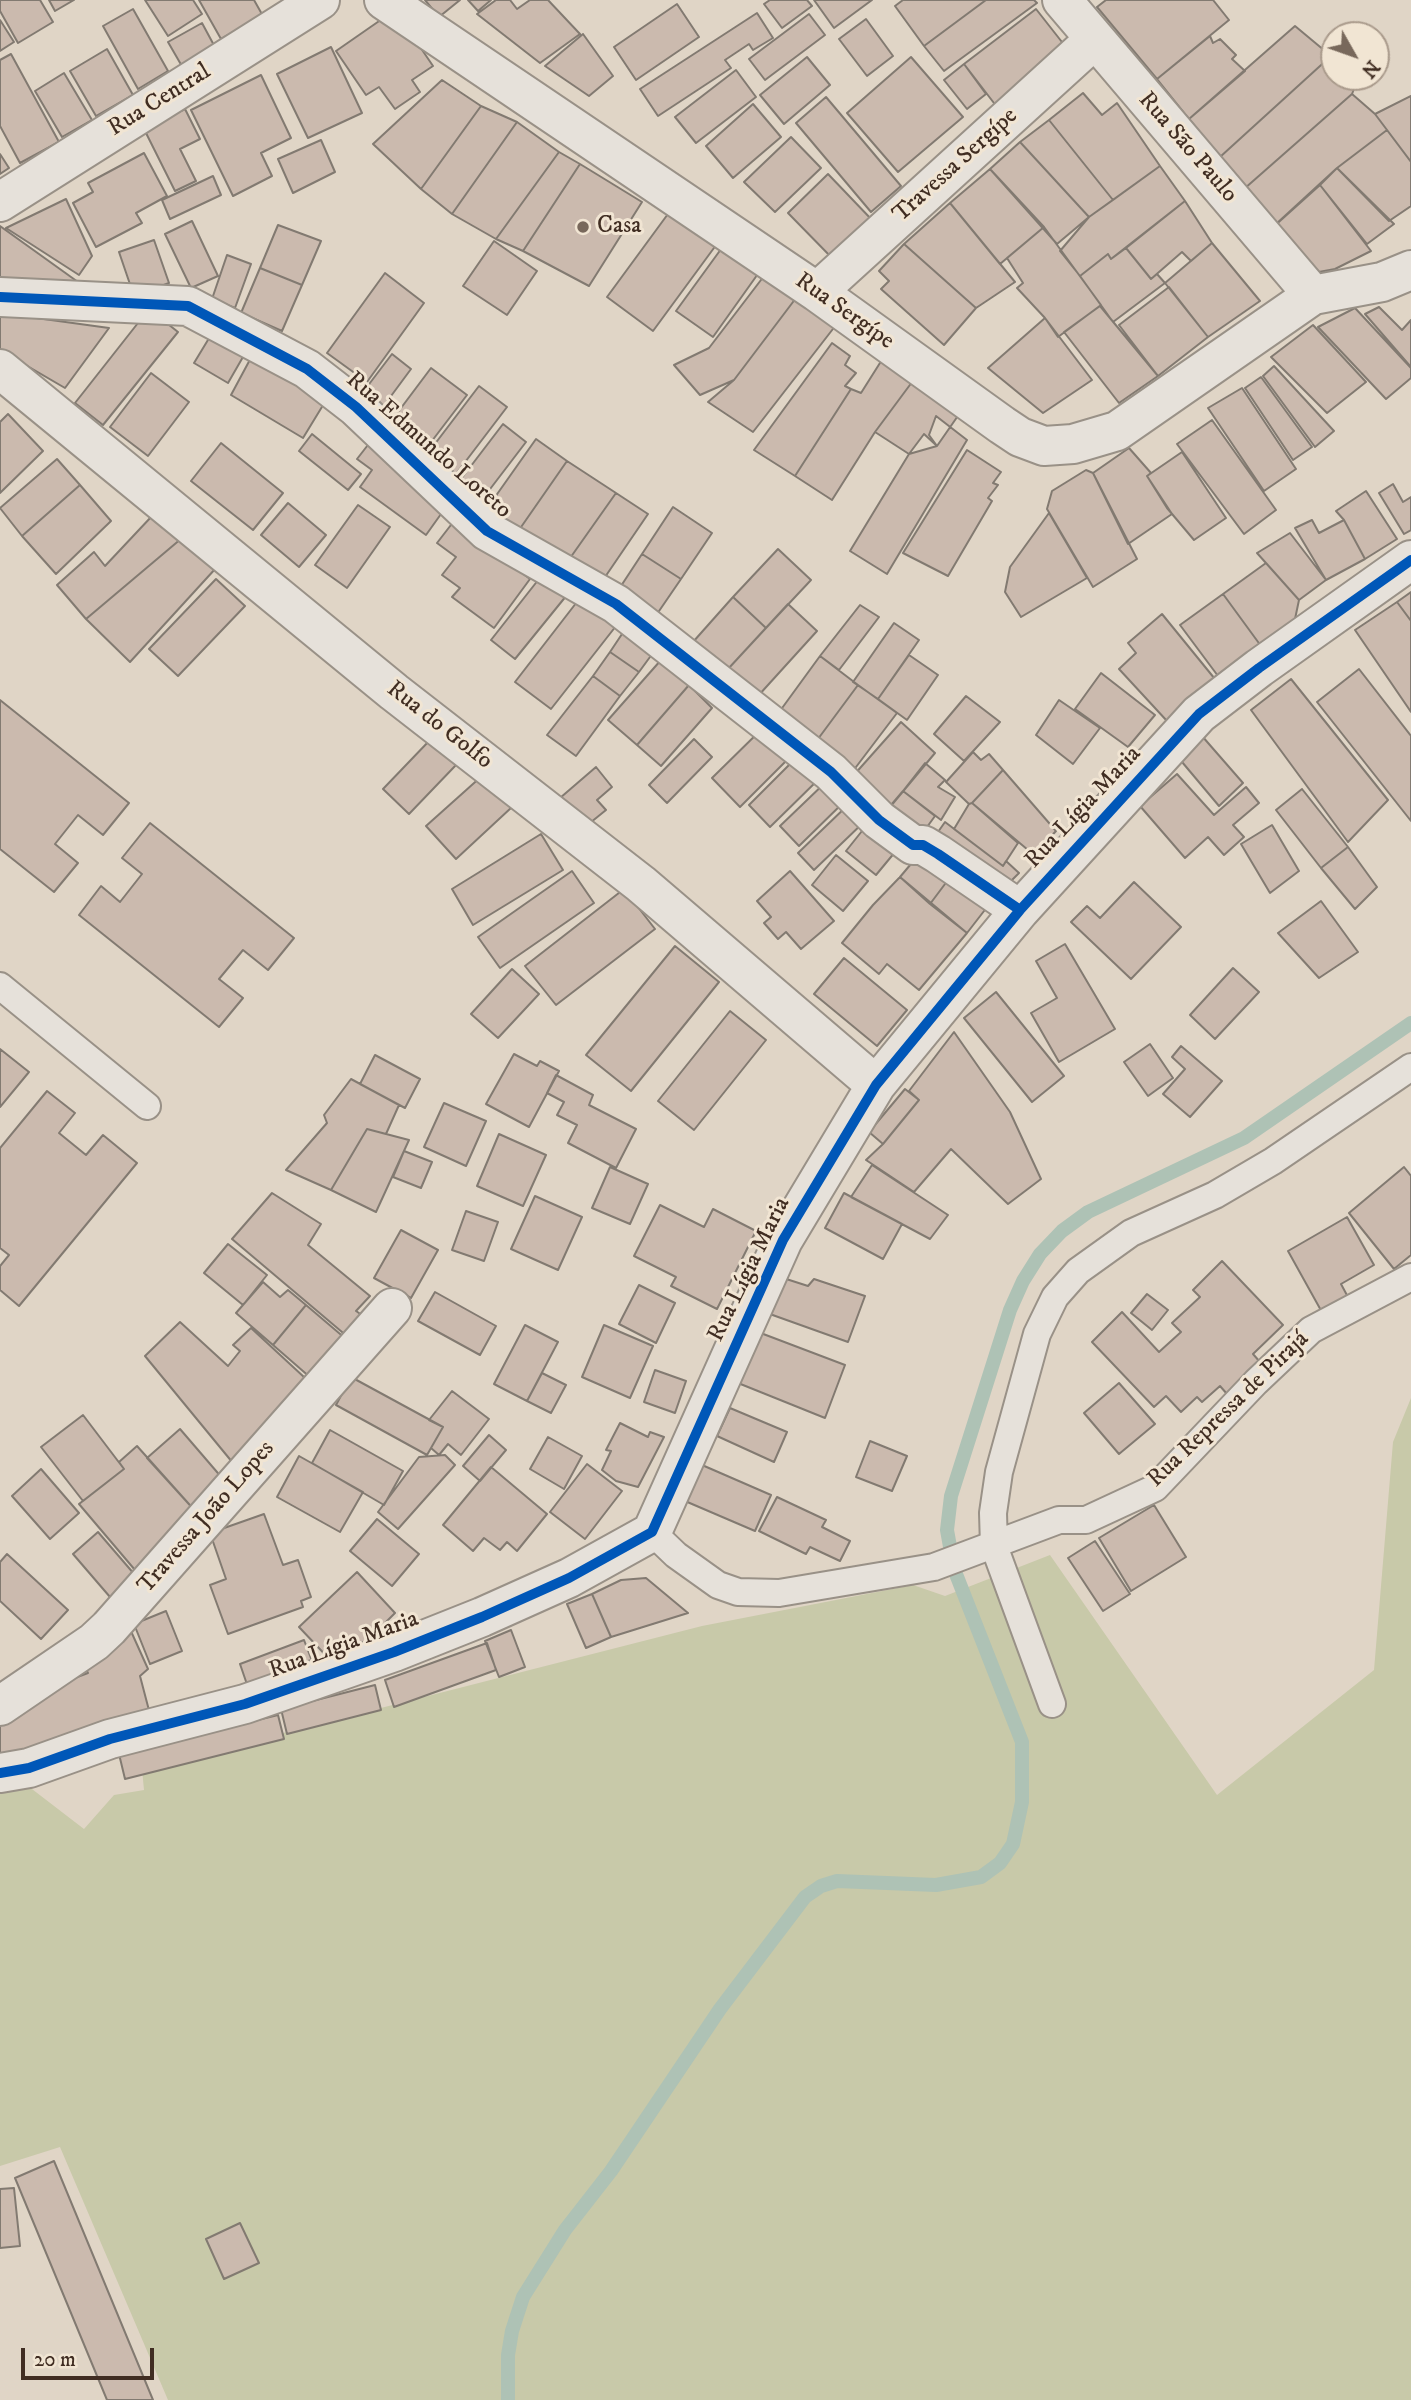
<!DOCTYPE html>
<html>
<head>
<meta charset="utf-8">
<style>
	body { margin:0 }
	#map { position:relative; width:1411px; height:2400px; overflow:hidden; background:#e0d5c6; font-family:"IM FELL DW Pica",serif }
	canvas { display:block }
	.north { position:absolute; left:1320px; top:21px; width:70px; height:70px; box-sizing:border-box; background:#f1e5d3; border:2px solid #aa9b8c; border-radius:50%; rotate:130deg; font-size:19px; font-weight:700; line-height:28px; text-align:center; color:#402d22 }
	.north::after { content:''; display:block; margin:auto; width:24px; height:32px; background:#78685b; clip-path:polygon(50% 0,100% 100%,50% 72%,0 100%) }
	.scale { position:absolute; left:21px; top:2348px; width:133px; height:32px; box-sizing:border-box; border:4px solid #402d22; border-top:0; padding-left:9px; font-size:21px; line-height:24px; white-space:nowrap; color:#402d22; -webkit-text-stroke:5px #f1e5d3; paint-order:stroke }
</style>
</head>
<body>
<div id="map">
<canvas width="1411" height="2400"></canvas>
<div class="north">N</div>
<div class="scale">20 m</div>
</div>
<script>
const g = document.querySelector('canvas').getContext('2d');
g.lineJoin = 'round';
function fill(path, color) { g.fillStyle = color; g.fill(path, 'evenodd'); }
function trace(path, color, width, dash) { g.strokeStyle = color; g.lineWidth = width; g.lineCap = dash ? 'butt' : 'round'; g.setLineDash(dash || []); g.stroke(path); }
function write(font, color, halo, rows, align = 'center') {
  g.font = font + ' "IM FELL DW Pica",serif'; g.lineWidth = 6; g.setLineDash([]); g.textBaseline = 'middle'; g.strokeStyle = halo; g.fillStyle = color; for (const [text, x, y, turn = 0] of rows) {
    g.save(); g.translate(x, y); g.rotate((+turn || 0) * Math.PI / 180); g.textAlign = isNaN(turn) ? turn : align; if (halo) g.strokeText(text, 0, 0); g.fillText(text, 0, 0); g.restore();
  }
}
fill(new Path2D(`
	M1411,1398v1002h-1243l-108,-253 -60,19v-387l15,-3 69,53 30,-34 30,-5 -2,-21 560,-143 211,-41 32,11 105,-41 167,240 157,-125 19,-228z`), '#c8c9a9');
trace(new Path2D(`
	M508,2400v-45l4,-24 11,-34 42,-67 46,-59 109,-162 85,-112 16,-11 16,-5 99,4 45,-8 19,-14 13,-19 9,-42v-60l-68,-173 -7,-39 4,-34 59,-186 13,-29 17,-27 22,-23 26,-19 156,-74 167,-115`), '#aec2b5', 14);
const building = new Path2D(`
	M0,0h40l13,22 -35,21 -18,-32z
	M49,0h25l-19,11z
	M145,0h48l9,14 -34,22z
	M199,0h55l9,16 -42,23z
	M425,0h35l-21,17z
	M468,0h23l-13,11z
	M496,0h14l7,9 13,-9h18l32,34 -40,29 -63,-49z
	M770,0h37l5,6 -30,22 -18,-24z
	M814,0h58l-38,28z
	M903,0h83l-62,46 -29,-40z
	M986,0h48l3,3 -93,68 -20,-25z
	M1106,0h107l16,20 -72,59 -60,-72z
	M677,4l22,33 -63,43 -22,-33z
	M133,9l35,62 -30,18 -35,-63z
	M1036,9l33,42 -72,56 -33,-43z
	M395,10l38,56 -21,14 8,12 -25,17 -16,-22 -13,8 -30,-44z
	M757,13l16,25 -20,12 -4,-6 -24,16 6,8 -73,48 -18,-27z
	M809,14l16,21 -60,45 -16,-21z
	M866,19l27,37 -26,20 -28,-37z
	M0,20l14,22 -14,9z
	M202,23l14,26 -33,19 -15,-26z
	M1295,26l36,30 -111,101 -31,-38z
	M583,34l30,42 -24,20 -44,-30z
	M1210,36l3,7 7,-4 16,16 -4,4 13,12 -56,48 -32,-40z
	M331,47l31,66 -54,25 -31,-64z
	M107,49l26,46 -37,21 -26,-45z
	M11,54l48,88 -39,21 -20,-37v-66z
	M1331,56l3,3v18h16l6,7 -4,10 -108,95 -24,-32z
	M807,57l23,28 -46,39 -24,-29z
	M911,57l52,60 -65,55 -51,-59z
	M964,64l22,30 -19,15 -23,-29z
	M736,70l20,27 -60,46 -21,-26z
	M64,73l28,47 -30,17 -27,-46z
	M261,75l30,63 -30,15 11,23 -39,20 -42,-86z
	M442,80l39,26 -60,83 -48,-45z
	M1083,93l19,22 15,-12 43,63 -47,34 -64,-80z
	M1352,94l23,20 12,16 -50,38 -62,57 -31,-36z
	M1411,96v66l-36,-48z
	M826,97l75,89 -30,26 -75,-89z
	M753,104l28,33 -48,41 -27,-32z
	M481,106l36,16 -65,92 -31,-25z
	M185,109l15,30 -20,10 16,32 -21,10 -31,-62z
	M1049,120l64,80 -24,17 -69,-75z
	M517,122l42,30 -63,87 -44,-25z
	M1387,130l24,32v44l-22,15 -52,-53z
	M791,137l30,31 -46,44 -31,-30z
	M321,140l14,32 -42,21 -15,-34z
	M1020,142l69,75 -32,27 -67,-75z
	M559,152l21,12 -57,87 -27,-12z
	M144,153l23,43 -31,17 6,10 -46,24 -23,-44 20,-11 -5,-9z
	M0,154l9,14 -9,6z
	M580,164l62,38 -53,84 -66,-35z
	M1160,166l25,35 -74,58 -3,-5 -28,22 -20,-25 29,-34z
	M1337,168l57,56 -27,20 -47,-59z
	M990,169l54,58 -44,37 -50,-61z
	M828,174l45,47 -39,39 -46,-47z
	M213,176l8,19 -51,24 -8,-19z
	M1320,185l51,66 -36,18 -27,5 -37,-45z
	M66,199l26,57 -13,19 -73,-47z
	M1185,201l27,42 -21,18 -9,-9 -31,27 -25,-31z
	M676,203l46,34 -69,94 -46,-34z
	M950,203l65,79 -39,26 -72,-64z
	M192,221l26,55 -27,12 -26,-54z
	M278,225l43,16 -19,44 -42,-17z
	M0,226l78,56 -78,-1z
	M1044,227l57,78 -43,32 -13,-19 -28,-30 6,-5 -16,-25z
	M154,240l15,43 -35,13 -15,-44z
	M494,241l43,30 -30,44 -44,-29z
	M1212,243l48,58 -52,36 -43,-54z
	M904,244l72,64 -32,37 -63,-56 8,-8 -10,-10z
	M724,245l36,26 -47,66 -37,-26z
	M1126,248l25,31 6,-5 8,9 -52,39 -33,-46 28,-22 3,5z
	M227,255l24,9 -16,44 -23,-9z
	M260,268l42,17 -20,46 -41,-18z
	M385,273l39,30 -57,79 -40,-29z
	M764,276l32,22 -62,82 -34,15 -26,-30 35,-17z
	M1169,287l39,50 -50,39 -39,-51z
	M796,298l40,27 -83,107 -45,-30 26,-22z
	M1100,306l58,70 -39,27 -55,-71z
	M1379,307l23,23 9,-10v47l-46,-53z
	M1355,308l56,60v10l-25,21 -68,-72z
	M149,309l29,23 -75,93 -28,-22z
	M0,313l109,15 -44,60 -65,-38z
	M1045,318l47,62 -49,33 -55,-45z
	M1313,325l53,57 -39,31 -56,-56z
	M214,330l33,20 -19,33 -34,-20z
	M832,343l18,13 -5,9 11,8 -11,13 6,3 -56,87 -41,-26z
	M253,354l75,43 -25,41 -72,-43z
	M392,354l19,15 -34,46 -20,-15z
	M885,355l33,19 -43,58 -43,68 -37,-24 56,-87 10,4z
	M1274,366l60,65 -19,16 -52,-71z
	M431,368l36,27 -42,55 -36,-26z
	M151,373l38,29 -41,54 -38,-29z
	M918,374l44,36 -25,36 -13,-12 -15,20 -34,-22z
	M1261,377l51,70 -19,13 -48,-72z
	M479,386l28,21 -51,67 -28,-21z
	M1242,388l54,81 -32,22 -56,-83z
	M8,414l35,37 -43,42v-71z
	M936,416l31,24 -80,134 -37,-23 59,-97 28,-8 -8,-11z
	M1212,420l64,90 -32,24 -67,-90z
	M503,424l23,18 -42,55 -23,-18z
	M312,434l49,40 -13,16 -49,-39z
	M536,439l31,22 -48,69 -31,-23z
	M371,441l80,59 -25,35 -66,-48 12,-17 -15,-11z
	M221,443l62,50 -30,37 -62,-49z
	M1129,448l22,25 -4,3 25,38 -44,30 -35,-71z
	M967,450l34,22 -8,11 5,2 -10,13 4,3 -44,75 -45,-23z
	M1182,452l44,66 -32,22 -27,-32 -20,-32z
	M57,459l23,26 -58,51 -22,-28z
	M567,461l49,32 -48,68 -49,-31z
	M1086,470l7,3 44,86 -44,28 -46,-78 5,-18z
	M1393,484l10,18 8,-5v33l-7,4 -25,-41z
	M80,485l31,36 -55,53 -34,-38z
	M1366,491l31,48 -32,20 -21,-39 -8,-9z
	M616,493l32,21 -45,66 -35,-19z
	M288,503l38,32 -27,32 -38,-32z
	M358,505l32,22 -43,61 -32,-23z
	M673,507l39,26 -31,46 -39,-25z
	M1049,513l38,65 -66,39 -16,-25 5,-25z
	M152,516l30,22 -96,81 -29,-34 37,-33 11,14z
	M1312,520l7,13 25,-13 21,39 -39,21 -31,-52z
	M454,521l76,58 -36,49 -42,-31 8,-9 -18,-13 14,-18 -19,-14z
	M1290,533l36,47 -27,20 -42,-47z
	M182,538l34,30 -86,94 -44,-43z
	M778,549l33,31 -45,48 -33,-31z
	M642,554l39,25 -24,35 -38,-25z
	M1266,563l33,37 -4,19 -34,27 -38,-52z
	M546,570l25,20 -56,69 -24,-19z
	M216,579l29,27 -67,70 -29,-27z
	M1411,592v29l-14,-19z
	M1223,594l38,52 -43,30 -38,-51z
	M733,597l33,31 -38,41 -35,-27z
	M580,598l36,28 -65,83 -36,-27z
	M1397,602l14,19v91l-56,-82z
	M788,604l29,27 -59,65 -30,-27z
	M860,605l19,12 -40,53 -19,-14z
	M1162,614l57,70 -52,37 -48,-52 17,-16 -8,-10z
	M894,623l25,17 -41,59 -25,-17z
	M628,625l30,21 -19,26 -29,-20z
	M610,652l29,20 -19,24 -27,-20z
	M909,655l29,20 -31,45 -29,-21z
	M820,656l38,29 -43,58 -38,-28z
	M661,660l28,25 -52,60 -29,-25z
	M1359,669l52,67v85l-94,-119z
	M1101,673l54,42 -27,32 -53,-38z
	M593,676l27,20 -44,60 -29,-21z
	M1291,679l97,121 -40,42 -97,-132z
	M689,685l23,23 -51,58 -24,-21z
	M858,685l39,28 -44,58 -38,-28z
	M966,696l34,26 -36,39 -30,-27z
	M0,700l129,103 -26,32 -25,-20 -23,29 23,19 -24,29 -54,-43z
	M1059,700l41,28 -27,36 -37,-29z
	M901,722l34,31 -45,54 -37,-31z
	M768,723l28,28 -56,56 -28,-29z
	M1202,736l41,47 -24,23 -42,-50z
	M694,739l18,18 -45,46 -18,-18z
	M430,740l26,25 -47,49 -26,-25z
	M802,752l22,22 -54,53 -21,-22z
	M973,752l8,8 8,-6 14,16 -31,33 -3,1 -23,-22z
	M925,763l20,17 -7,7 17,10 -14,23 -38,-29z
	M596,767l16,20 -15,13 9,10 -21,17 -25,-29z
	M1003,770l53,61 -22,24 -62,-52z
	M1177,774l37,41 32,-28 13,16 -26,22 11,12 -20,18 -16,-18 -23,21 -45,-52z
	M483,775l29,32 -56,52 -30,-33z
	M829,779l19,19 -49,48 -19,-20z
	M1302,789l46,58 -27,21 -45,-58z
	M903,791l32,25 -21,29 -34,-27z
	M850,803l16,17 -52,50 -16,-17z
	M972,803l46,40 -15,23 -49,-37 15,-25z
	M870,821l30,25 -24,29 -30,-24z
	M945,822l58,44 3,-5 13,12 -19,19 -69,-50z
	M150,823l144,115 -26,32 -25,-20 -24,29 24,19 -24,29 -140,-112 22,-29 19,16 22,-28 -20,-16z
	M1272,825l27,46 -29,22 -29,-49z
	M541,834l22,36 -90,55 -21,-36z
	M1348,847l29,40 -22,22 -34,-41z
	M836,855l32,26 -25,30 -31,-26z
	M916,858l38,14 -24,32 -30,-27z
	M572,871l22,32 -94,65 -22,-31z
	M790,871l44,50 -33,28 -15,-17 -8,7 -14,-16 7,-6 -14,-16z
	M954,872l37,30 -24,31 -37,-29z
	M900,877l67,56 -48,57 -32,-26 -8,10 -37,-31 31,-38z
	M1134,882l47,45 -50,52 -60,-57 16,-16 13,12z
	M624,889l31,40 -99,76 -31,-39z
	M1321,901l37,51 -39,26 -41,-45z
	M1065,944l50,85 -56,33 -28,-49 26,-15 -21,-37z
	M675,946l44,36 -88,109 -45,-36z
	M844,958l63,52 -30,36 -63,-52z
	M1233,968l26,24 -44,47 -25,-24z
	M512,969l27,25 -41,44 -27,-24z
	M996,992l68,84 -32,26 -68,-84z
	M730,1011l36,29 -72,90 -36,-29z
	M954,1032l56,80 31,67 -33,25 -57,-55 -37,43 -48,-32 17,-16 36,-44 -10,-9z
	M1150,1044l23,34 -25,18 -24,-34z
	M1181,1046l41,35 -32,36 -27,-23 22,-25 -13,-12z
	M0,1049l29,23 -29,35z
	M514,1054l23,12 3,-5 19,10 -30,56 -43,-23z
	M375,1055l45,24 -15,29 -45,-24z
	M556,1075l37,20 -4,10 47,24 -20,39 -48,-25 9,-18 -20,-10 7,-13 -17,-9z
	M351,1079l48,26 -13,29 -19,-5 -36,61 -45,-20 41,-47 -3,-8z
	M905,1089l14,11 -36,44 -14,-12z
	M47,1091l28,22 -16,20 27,22 17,-20 34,28 -118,143 -19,-16v-24l9,-11 -9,-7v-100z
	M444,1103l42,18 -20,45 -42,-19z
	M367,1129l42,11 -33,72 -45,-22z
	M499,1134l47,21 -23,51 -46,-20z
	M404,1151l28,11 -11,26 -28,-11z
	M872,1165l76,50 -18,24 -79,-42z
	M610,1167l38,17 -18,40 -38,-16z
	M1404,1167l7,9v79l-17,14 -45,-56z
	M272,1193l49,31 -13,21 62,51 -14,15 16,11 -17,21 -123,-104z
	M844,1193l58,31 -19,35 -58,-31z
	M535,1196l47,21 -24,53 -47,-21z
	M660,1205l44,22 9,-18 43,22 -39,78 -46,-23 5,-9 -42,-21z
	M466,1211l32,11 -14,39 -32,-11z
	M1347,1217l27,48 -33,19 8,15 -26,15 -35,-63z
	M401,1230l37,20 -27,48 -37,-20z
	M228,1244l39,31 -24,30 -39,-32z
	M1222,1261l61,64 -30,29 7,8 -33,32 -7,-8 -18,16 -5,-5 -16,15 -15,-16 -12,11 -62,-65 30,-30 37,40 22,-20 -9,-9 28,-26 -7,-7z
	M780,1277l28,9 6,-7 51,17 -17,46 -81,-29z
	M263,1282l17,15 8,-7 18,15 -33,40 -37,-32z
	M639,1285l36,18 -19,40 -37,-19z
	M435,1292l61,34 -16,29 -62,-34z
	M1147,1294l21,16 -16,20 -21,-17z
	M306,1305l47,40 -34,40 -46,-40z
	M180,1322l48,44 12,-15 -7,-6 18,-17 67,62 -76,84 -97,-118z
	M525,1325l33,17 -31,59 -33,-17z
	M604,1325l49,21 -23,52 -48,-21z
	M758,1332l87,33 -20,53 -87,-35z
	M655,1370l31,11 -11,32 -31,-11z
	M542,1373l24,12 -15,28 -24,-12z
	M351,1377l92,50 -16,28 -91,-50z
	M1119,1383l36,41 -36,30 -35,-41z
	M452,1391l37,28 -28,36 -13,-11 -9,11 -8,-7 12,-21 -14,-7z
	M730,1408l57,24 -13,30 -57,-26z
	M83,1415l41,54 -41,32 -42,-54z
	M620,1423l28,14 2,-5 14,5 -26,50 -22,-6 -14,-11 9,-19 -5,-1z
	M180,1429l49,57 -32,27 -50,-55z
	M330,1430l73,41 -19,34 -72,-42z
	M489,1435l17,15 -26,31 -17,-15z
	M548,1437l34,19 -18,33 -34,-20z
	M870,1441l37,15 -15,35 -36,-14z
	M137,1446l60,67 -62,57 -56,-66 45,-35 -5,-7z
	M445,1455l10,10 -57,64 -20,-17 41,-55z
	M299,1456l64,36 -23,40 -63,-35z
	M587,1464l35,27 -37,48 -35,-27z
	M702,1465l69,30 -16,36 -70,-30z
	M491,1467l56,47 -30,37 -10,-9 -7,8 -16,-12 -11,13 -30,-26z
	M41,1469l38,44 -29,26 -38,-43z
	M777,1497l49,23 -4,7 28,14 -10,20 -30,-14 -4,7 -47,-23z
	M1154,1505l32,52 -55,34 -32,-53z
	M264,1514l19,51 15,-5 13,37 -10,4 2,6 -75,27 -18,-49 16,-6 -16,-46z
	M377,1519l42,35 -27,32 -42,-35z
	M98,1532l37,43 -25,22 -37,-43z
	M1095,1541l35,53 -27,17 -35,-53z
	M7,1554l61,56 -27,29 -41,-38v-39z
	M357,1572l38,41 -19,19 12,13 -55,18 -34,-36z
	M646,1578l42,35 -77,24 -19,-43 29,-14z
	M592,1594l19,43 -25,11 -19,-44z
	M166,1611l16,40 -32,13 -16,-40z
	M130,1629l18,40 -8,7 11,42 -151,46v-44l48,-32 40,-15 -5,-9z
	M511,1630l14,37 -26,10 -14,-36z
	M304,1640l13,34 -65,25 -12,-35z
	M487,1643l9,27 -102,37 -9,-27z
	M375,1685l6,25 -94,24 -6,-25z
	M278,1715l6,24 -159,40 -6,-25z
	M54,2161l99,239h-46l-92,-222z
	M14,2188l6,58 -20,2v-59z
	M240,2223l19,40 -35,16 -18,-40z`);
fill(building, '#cbbaae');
trace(building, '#827a71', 2);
const lane = new Path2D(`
	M0,986l147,120
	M652,1532l24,23 42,30 20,7 41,1 155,-26 125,-47h27l69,-32 101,-106 55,-52 100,-53
	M1052,1704l-58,-158 -1,-33 6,-41 38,-138 18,-37 23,-26 53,-38 84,-38 58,-34 138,-94`);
const street = new Path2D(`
	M384,0l433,292 185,133 18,12 24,9 29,-2 44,-13 196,-136 69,-13 29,-12
	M1062,0l251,295
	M0,202l320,-202
	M817,292l277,-252
	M0,297l188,9 119,63 49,38 131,124 129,73 215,168 48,48 34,25h10l15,9 82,56
	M0,369l394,323 247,192 235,201
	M0,1706l94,-64 15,-14 283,-320
	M0,1773l29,-5 81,-29 135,-35 149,-52 88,-35 87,-39 83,-46 131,-292 93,-155 144,-175 179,-196 60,-46 152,-108`);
trace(lane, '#999187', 30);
trace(street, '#999187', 42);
trace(lane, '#e6e1da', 26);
trace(street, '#e6e1da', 38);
trace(new Path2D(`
	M0,297l188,9 119,63 49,38 131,124 129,73 215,168 48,48 34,25h10l15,9 82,56
	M0,1773l29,-5 81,-29 135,-35 149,-52 88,-35 87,-39 83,-46 131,-292 93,-155 144,-175 179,-196 60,-46 152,-108`), '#0057b8', 10);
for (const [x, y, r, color] of [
	[583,227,7,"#78685b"]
]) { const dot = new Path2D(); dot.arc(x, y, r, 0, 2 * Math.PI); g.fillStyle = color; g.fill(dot); trace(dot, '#f1e5d3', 2.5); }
write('24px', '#402d22', '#f1e5d3', [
	["Rua Central",160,101,-32],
	["Rua São Paulo",1187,148,49],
	["Travessa Sergípe",956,166,-42],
	["Rua Sergípe",844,312,35],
	["Rua Edmundo Loreto",428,446,41],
	["Rua do Golfo",439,726,38],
	["Rua Lígia Maria",1084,808,-47],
	["Rua Lígia Maria",750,1270,-64],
	["Rua Repressa de Pirajá",1229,1410,-44],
	["Travessa João Lopes",207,1518,-49],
	["Rua Lígia Maria",344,1646,-20]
]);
write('24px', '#402d22', '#f1e5d3', [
	["Casa",597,227]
], 'left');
</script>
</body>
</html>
